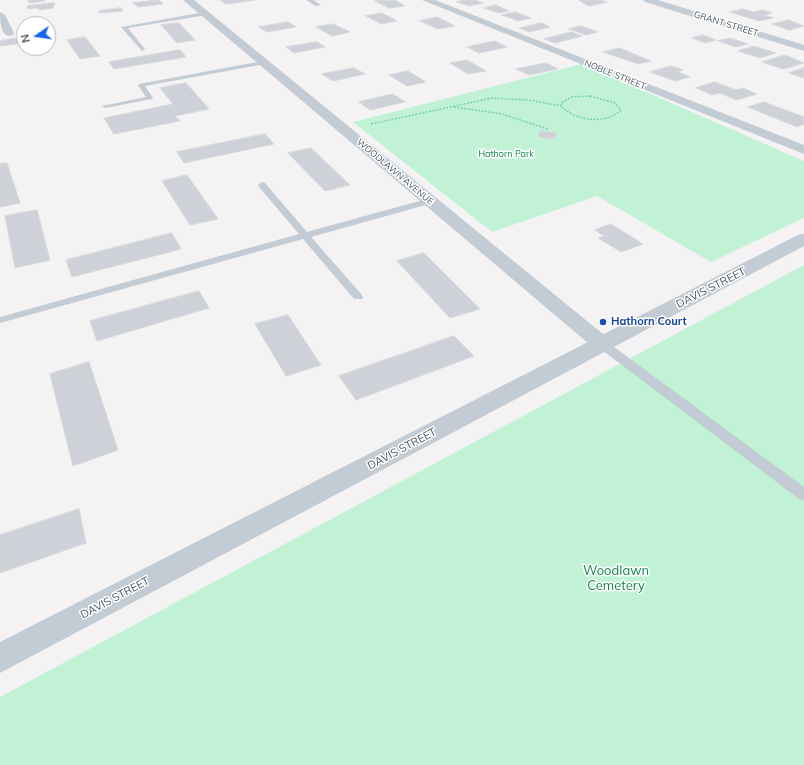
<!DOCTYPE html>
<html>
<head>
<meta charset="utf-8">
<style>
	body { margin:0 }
	#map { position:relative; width:804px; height:765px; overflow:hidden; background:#f4f2f2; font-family:Mulish,sans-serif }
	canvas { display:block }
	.north { position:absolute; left:16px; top:16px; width:40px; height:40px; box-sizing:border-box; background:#fff; border:1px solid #b6bbc0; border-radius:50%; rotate:257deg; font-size:11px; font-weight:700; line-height:16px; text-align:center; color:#495461 }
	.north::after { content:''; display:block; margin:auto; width:14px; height:18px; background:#1367ee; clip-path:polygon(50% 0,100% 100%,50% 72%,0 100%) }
</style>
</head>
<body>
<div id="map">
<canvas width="804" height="765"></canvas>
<div class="north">N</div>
</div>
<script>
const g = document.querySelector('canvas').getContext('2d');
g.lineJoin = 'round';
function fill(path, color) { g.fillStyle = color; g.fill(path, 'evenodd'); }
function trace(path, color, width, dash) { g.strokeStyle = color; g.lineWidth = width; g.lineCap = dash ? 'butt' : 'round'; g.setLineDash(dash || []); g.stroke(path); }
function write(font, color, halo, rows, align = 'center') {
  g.font = font + ' Mulish,sans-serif'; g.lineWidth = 3; g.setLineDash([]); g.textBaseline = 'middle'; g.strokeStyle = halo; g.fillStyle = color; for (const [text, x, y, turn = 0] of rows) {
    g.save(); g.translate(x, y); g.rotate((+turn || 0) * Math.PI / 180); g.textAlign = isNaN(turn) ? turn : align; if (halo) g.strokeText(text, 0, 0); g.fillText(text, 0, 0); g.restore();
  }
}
fill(new Path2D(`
	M582,64l222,97v57l-93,44 -114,-66 -105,36 -139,-110z
	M804,265v500h-804v-68z`), '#c1f2d6');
const building = new Path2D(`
	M28,0h16l1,1 -16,2z
	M159,0l4,4 -25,3 -5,-4z
	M220,0h35l-29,4z
	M395,0l10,6 -16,2 -14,-7z
	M465,0h10l8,3 -14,3 -12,-4z
	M579,0h22l6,2 -18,4z
	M54,3l1,2 -3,1 2,2 -15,2 -1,-2 -10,1 -1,-3z
	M496,5l13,6 -11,2 -14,-5z
	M121,8l2,3 -23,2 -1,-2z
	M743,9l10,3 10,-2 9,3 -8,2 10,3 -15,3 -29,-9z
	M515,12l16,6 -13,3 -16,-6z
	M382,13l15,8 -16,3 -15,-8z
	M437,17l18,9 -17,3 -18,-8z
	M789,20l15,6 -15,4 -17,-6z
	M288,22l8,5 -29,5 -8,-5z
	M179,23l16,17 -18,3 -16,-18z
	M542,23l8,4 -21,5 -9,-4z
	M333,24l17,8 -18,4 -16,-9z
	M581,26l17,6 -12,3 -17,-6z
	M571,32l11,4 -27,7 -11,-4z
	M54,33l2,6 -8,1v-6z
	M703,35l13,5 -11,3 -13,-5z
	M24,37v6l-24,3v-5z
	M85,37l15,19 -20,3 -13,-19z
	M730,38l18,6 -12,3 -18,-6z
	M495,41l12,6 -28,6 -12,-6z
	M317,42l8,5 -31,6 -8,-6z
	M754,46l22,7 -16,5 -22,-7z
	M620,48l31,13 -13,3 -35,-12z
	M180,50l6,7 -72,12 -5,-7z
	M785,55l19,8 -21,6 -21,-7z
	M467,60l19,11 -18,3 -18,-11z
	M546,63l12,6 -29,6 -13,-6z
	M671,66l12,4 -5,2 12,5 -15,4 -25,-9z
	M354,68l11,6 -32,7 -11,-7z
	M804,68v10l-15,-5z
	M408,71l18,11 -19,4 -18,-11z
	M715,82l21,8 7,-2 14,6 -20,6 -18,-7 -7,2 -16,-7z
	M186,83l23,26 -34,7 5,5 -66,13 -10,-16 69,-14 -13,-16z
	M393,94l12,8 -35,8 -11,-8z
	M764,102l40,15v7l-7,3 -49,-20z
	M540,131l16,2 -1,6 -16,-2z
	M265,134l9,10 -90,19 -7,-11z
	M311,148l39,37 -25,6 -37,-38z
	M7,163l13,40 -20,4v-43z
	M187,175l31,44 -28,6 -28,-44z
	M37,210l13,50 -35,8 -10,-52z
	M611,224l32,20 -22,8 -23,-14 6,-2 -9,-6z
	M172,233l9,16 -109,28 -6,-17z
	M424,253l56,56 -30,9 -53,-57z
	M199,291l10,17 -112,33 -7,-20z
	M288,315l33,50 -35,11 -31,-52z
	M454,336l20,20 -118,44 -17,-24z
	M89,362l29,88 -45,16 -23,-92z
	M79,509l7,34 -86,30v-38z`);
fill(building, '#ced1d7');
trace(building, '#d6d8de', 1);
trace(new Path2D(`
	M590,96l25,7 6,7c-15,15 -46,11 -60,-4v-3l11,-6z
	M454,107l48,7 46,15
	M371,124l121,-26 37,2 32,6`), '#77d2aa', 1.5, [2, 1.5]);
fill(new Path2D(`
	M306,0h7l8,5 -5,1z
	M205,12l2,3 -79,13 17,21 -3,2 -21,-24z
	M263,61l2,1v2l-120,22 8,12 -1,1 -47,9 -3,-2 44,-9 -8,-12 1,-1z
	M262,182l3,1 42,49 123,-34 4,3 -1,2 -122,34 51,58 1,2 -1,2h-8l-51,-60 -303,84v-6l299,-83 -40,-47 -1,-2z
	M602,340l4,1 198,146v13l-5,-1 -201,-152 -2,-3z`), '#c3ccd4');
fill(new Path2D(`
	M183,0h11l415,339 3,5 -3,5 -7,2 -7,-2z
	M422,0h13l369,145v9z
	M643,0h15l146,45v6l-159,-49z
	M0,12l5,3 9,18 -1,2 -4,1c-9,-2 -9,-16 -9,-24z`), '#c3ccd4');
fill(new Path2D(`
	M804,234v12l-804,427v-31l798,-407z`), '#c3ccd4');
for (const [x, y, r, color] of [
	[603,322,4,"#1a4fb4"]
]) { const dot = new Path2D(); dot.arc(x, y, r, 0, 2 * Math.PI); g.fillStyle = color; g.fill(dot); trace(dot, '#fff', 1.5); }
write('9px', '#495461', '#fff', [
	["GRANT STREET",726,24,17],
	["NOBLE STREET",615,75,22],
	["WOODLAWN AVENUE",395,172,40]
]);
write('9px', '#148251', '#fff', [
	["Hathorn Park",506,154]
]);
write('11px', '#495461', '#fff', [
	["DAVIS STREET",711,288,-27],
	["DAVIS STREET",402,449,-28],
	["DAVIS STREET",115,598,-28]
]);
write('bold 11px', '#164399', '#fff', [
	["Hathorn Court",611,322]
], 'left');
write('13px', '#148251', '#fff', [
	["Woodlawn",616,571],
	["Cemetery",616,586]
]);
</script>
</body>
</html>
